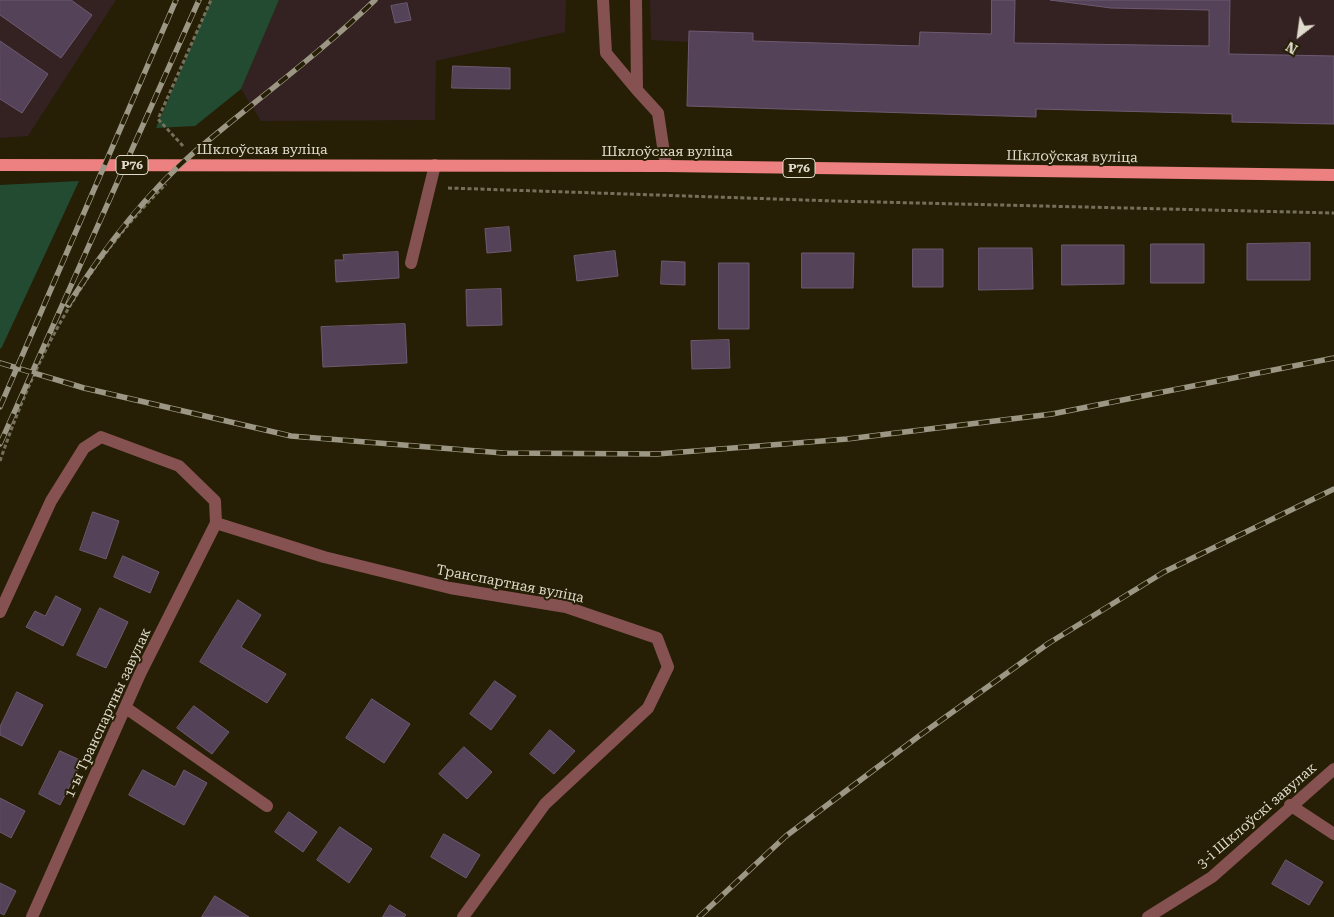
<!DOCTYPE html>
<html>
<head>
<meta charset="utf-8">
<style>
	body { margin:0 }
	#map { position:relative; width:1334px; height:917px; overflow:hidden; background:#261f05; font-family:"Roboto Serif",serif }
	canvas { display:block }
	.north { position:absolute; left:1274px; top:10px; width:50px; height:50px; -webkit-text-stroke:4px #261f05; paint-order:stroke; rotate:210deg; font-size:14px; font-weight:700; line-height:20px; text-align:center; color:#dfdbcc }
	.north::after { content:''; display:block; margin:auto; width:18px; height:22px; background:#dfdbcc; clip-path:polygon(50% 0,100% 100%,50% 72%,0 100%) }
</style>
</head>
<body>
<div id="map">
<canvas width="1334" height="917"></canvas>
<div class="north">N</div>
</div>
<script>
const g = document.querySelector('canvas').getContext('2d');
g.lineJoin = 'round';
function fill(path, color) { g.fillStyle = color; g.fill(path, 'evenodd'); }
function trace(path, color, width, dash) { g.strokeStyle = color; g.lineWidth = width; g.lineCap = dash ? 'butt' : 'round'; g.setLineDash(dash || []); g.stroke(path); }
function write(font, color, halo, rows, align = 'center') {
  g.font = font + ' "Roboto Serif",serif'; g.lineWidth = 4; g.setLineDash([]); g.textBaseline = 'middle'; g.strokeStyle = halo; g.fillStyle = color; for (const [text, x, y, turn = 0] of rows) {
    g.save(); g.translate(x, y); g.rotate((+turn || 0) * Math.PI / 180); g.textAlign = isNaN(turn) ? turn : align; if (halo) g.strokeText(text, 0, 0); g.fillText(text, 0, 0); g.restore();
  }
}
fill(new Path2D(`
	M0,0h116l-88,136 -28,2z
	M279,0h287l-1,32 -129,29 -1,59 -174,1 -20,-32z
	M650,0h684v124l-102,-2v-8l-195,-5 -1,8 -349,-11 1,-64 -37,-2z`), '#342122');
fill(new Path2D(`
	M211,0h68l-38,89 -46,37 -39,2z
	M79,181l-78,168 -1,-1v-163z`), '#234b32');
const building = new Path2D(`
	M0,0h71l21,15 -31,43 -61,-43z
	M992,0h23l-1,43 195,3v-36l-98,-2 -61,-8h180l-1,54 105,2v68l-102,-2v-8l-196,-5v8l-349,-11 2,-75 64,2v8l166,5 1,-14 71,2z
	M407,3l4,17 -16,3 -4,-17z
	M0,41l48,33 -26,39 -22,-14z
	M453,66l57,2v21l-58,-1z
	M509,227l2,24 -24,2 -2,-24z
	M1310,243v37h-63v-36z
	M1151,244h53v39h-53z
	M1062,245h62v39l-62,1z
	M979,248h53l1,41 -54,1z
	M913,249h30v38h-30z
	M615,251l3,25 -41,5 -3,-25z
	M398,252l1,26 -63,4 -1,-22h9l-1,-5z
	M802,253h52l-1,35h-51z
	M662,261l23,1v23l-24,-1z
	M719,263h30v66h-30z
	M501,289l1,36 -35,1 -1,-36z
	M405,324l2,39 -84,4 -2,-40z
	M729,340l1,28 -38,1 -1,-28z
	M93,512l26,9 -13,38 -26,-9z
	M123,556l36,16 -9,21 -36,-16z
	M56,596l25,13 -18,37 -37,-19 9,-16 10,5z
	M238,600l23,15 -20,32 45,27 -19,29 -67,-41z
	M100,608l28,14 -22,46 -29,-13z
	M495,681l21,15 -25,34 -21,-16z
	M17,692l26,13 -21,41 -22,-11v-8z
	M372,699l38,25 -26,39 -38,-25z
	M194,706l35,26 -17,22 -35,-26z
	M550,730l25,21 -21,23 -24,-20z
	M464,747l28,25 -25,27 -28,-25z
	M60,751l22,10 -22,44 -21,-11z
	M143,770l32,17 9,-17 23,13 -23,42 -55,-30z
	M0,798l25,13 -14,27 -11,-6z
	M289,812l28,20 -14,20 -28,-20z
	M340,827l32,22 -23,34 -32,-23z
	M444,834l36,21 -14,23 -35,-21z
	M1286,860l37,22 -14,23 -37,-21z
	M0,883l16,8 -12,24 -4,-2z
	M215,896l34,21h-47z
	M390,905l16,10 -2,2h-21z`);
fill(building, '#544258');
trace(building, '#6d5a71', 1);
trace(new Path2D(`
	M183,146l-25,-27 53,-119
	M448,188l387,13 499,12
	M0,461c38,-110 83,-194 166,-277`), '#76705b', 3, [4, 2.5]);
trace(new Path2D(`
	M603,0l3,53 31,37
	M636,0l1,90 21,23 8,53
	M411,263l24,-98
	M216,523l108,34 126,31 116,19 91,31 11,29 -20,41 -103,96 -82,113
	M0,612l51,-111 33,-53 17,-11 78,29 36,35 1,22 -76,151 -108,243
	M126,708l141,98
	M1290,805l44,29
	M1148,917l64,-40 122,-108`), '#865151', 12);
trace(new Path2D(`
	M0,165l666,1 668,9`), '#ed8081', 12);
const rail = new Path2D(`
	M68,305c35,-55 74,-107 123,-150 61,-52 126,-99 184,-155
	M0,363l84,25 207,48 212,17 154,1 190,-15 205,-25 282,-56
	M0,407l176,-407
	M0,444l199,-444
	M699,917l87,-81 133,-100 130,-93 115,-71 170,-83`);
trace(rail, '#9c9784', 5.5);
trace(rail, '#261f05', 4, [11]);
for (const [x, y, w] of [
	[132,165,32],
	[799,168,32]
]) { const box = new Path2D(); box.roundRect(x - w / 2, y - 9.5, w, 19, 4); g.fillStyle = '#261f05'; g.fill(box); trace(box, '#dfdbcc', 1); }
write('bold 12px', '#dfdbcc', null, [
	["Р76",132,165],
	["Р76",799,168]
]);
write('14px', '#dfdbcc', '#261f05', [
	["Шклоўская вуліца",262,150],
	["Шклоўская вуліца",667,152],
	["Шклоўская вуліца",1072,157,1],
	["Транспартная вуліца",510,584,11],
	["1-ы Транспартны завулак",108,713,-65],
	["3-і Шклоўскі завулак",1257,816,-41]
]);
</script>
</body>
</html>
